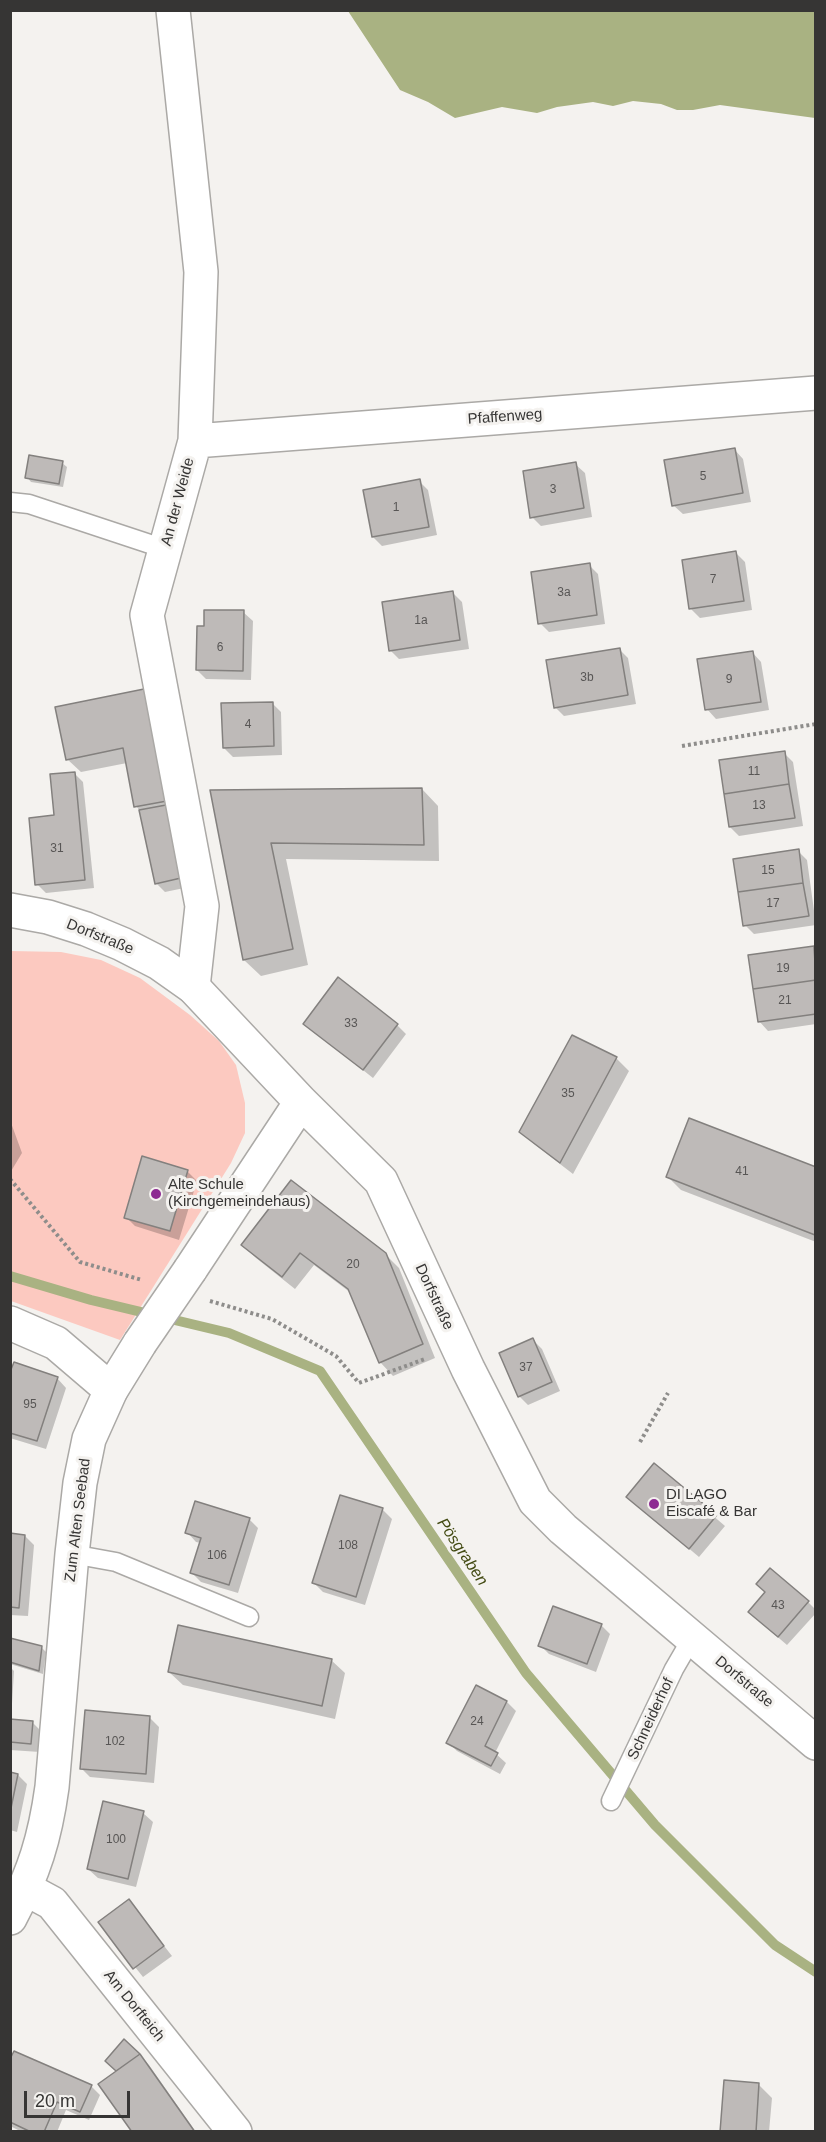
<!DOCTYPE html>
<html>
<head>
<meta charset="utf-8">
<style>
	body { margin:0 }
	#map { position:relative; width:826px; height:2142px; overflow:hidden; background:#f4f2ef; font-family:Arial,sans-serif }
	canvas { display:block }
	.frame { position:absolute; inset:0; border:12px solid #363534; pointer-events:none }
	.scale { position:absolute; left:24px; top:2091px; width:106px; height:27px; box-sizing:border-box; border:3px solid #363534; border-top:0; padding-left:8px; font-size:18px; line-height:21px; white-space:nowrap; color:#363534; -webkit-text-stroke:4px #f4f2ef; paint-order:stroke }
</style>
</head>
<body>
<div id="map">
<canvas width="826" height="2142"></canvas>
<div class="frame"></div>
<div class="scale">20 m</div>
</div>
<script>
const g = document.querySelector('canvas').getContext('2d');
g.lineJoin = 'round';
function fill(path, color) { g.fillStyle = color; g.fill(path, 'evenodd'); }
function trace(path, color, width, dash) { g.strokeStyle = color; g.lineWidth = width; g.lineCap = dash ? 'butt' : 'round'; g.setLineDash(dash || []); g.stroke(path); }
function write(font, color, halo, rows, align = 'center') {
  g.font = font + ' Arial,sans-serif'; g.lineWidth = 6; g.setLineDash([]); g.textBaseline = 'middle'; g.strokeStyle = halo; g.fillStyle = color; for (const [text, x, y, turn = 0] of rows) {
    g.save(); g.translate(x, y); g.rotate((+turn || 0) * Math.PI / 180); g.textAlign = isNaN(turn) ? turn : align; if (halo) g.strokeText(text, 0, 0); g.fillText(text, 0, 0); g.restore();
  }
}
fill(new Path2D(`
	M11,951l50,1 40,8 39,18 50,37 29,26 17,24 9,38v30l-14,30 -111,177 -109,-39z`), '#fcc9c0');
fill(new Path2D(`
	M348,11h467v107l-95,-13 -27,5h-16l-16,-6 -28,-3 -20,5 -20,-4 -36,5 -20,6 -35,-6 -47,11 -27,-16 -28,-12z`), '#a9b282');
fill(new Path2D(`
	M734,449l9,10 8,43 -68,12 -10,-9z
	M62,463l5,4 -4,20 -32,-5 -4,-5z
	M575,464l10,9 7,44 -51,9 -9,-9z
	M419,481l9,9 9,45 -55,11 -9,-9z
	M736,553l9,9 7,48 -52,8 -9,-9z
	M589,565l9,9 7,50 -56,8 -9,-9z
	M453,593l9,9 7,47 -70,10 -9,-9z
	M243,612l10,9 -2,59 -45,-1 -9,-9z
	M619,649l9,9 8,46 -72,12 -9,-9z
	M752,652l9,10 8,48 -53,9 -9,-10z
	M144,691l13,13 32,183 -24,5 -9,-9 -15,-71 -5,-6 -9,-43 -46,9 -14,-13z
	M272,703l9,9 1,43 -49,2 -9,-9z
	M784,753l9,9 10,64 -64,10 -9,-9z
	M74,773l9,9 11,106 -48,5 -9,-9 19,-68z
	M422,789l16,17 1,55 -153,-2 22,106 -47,11 -17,-16 -32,-169z
	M798,851l9,9 9,65 -62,9 -9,-9z
	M813,947l3,3v74l-48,7 -9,-10z
	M305,1024l92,1 9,9 -33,44z
	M616,1058l13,13 -56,103 -39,-30 -13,-13z
	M10,1120l12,33 -12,20z
	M816,1168v74l-135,-52 -13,-13z
	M187,1171l10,10 -18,59 -44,-14 -9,-9z
	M243,1245l142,9 14,14 36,90 -42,18 -13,-14 -29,-69 -37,-28 -19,24 -39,-31z
	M533,1340l9,9 18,42 -32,14 -9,-9z
	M10,1366l3,3 44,9 9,10 -20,61 -36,-11z
	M654,1465l71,61 -26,31 -71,-60z
	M341,1497l42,13 9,9 -27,86 -42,-13 -9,-9z
	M249,1519l9,9 -20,65 -37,-11 -9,-9 9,-30 -5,-1 -9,-10z
	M10,1535l15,1 9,9 -6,71 -18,-1z
	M766,1593l42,9 8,8v3l-29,32 -28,-24z
	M601,1625l9,9 -14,38 -47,-18 -9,-9z
	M10,1639l31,8 5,5 -3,22 -33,-10z
	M331,1660l14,13 -10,46 -152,-34 -14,-13z
	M10,1667l4,4 -3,49 21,2 9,9 -1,21 -30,-2z
	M507,1702l9,9 -21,42 11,10 -6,11 -43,-23 -9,-9z
	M150,1718l9,9 -5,56 -64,-6 -9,-9z
	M10,1774l8,1 9,9 -10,48 -7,-2z
	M143,1813l10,9 -17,65 -38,-9 -10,-9z
	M129,1901l43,55 -29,21 -43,-54z
	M124,2041l25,24 47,67h-62l-15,-61 -12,-11z
	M10,2062l81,24 9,9 -11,25 -23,-10 -9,22h-35l-12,-6z
	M759,2085l13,13 -3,34h-47z`), '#0003');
trace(new Path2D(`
	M10,1276l81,24 138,33 91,38 206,302 129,152 120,120 41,27`), '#a9b282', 10);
const building = new Path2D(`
	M735,448l8,45 -71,13 -8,-46z
	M29,455l34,6 -4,23 -34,-6z
	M576,462l8,46 -54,10 -7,-47z
	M420,479l9,48 -57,10 -9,-47z
	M736,551l8,50 -55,8 -7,-49z
	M590,563l7,52 -59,9 -7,-52z
	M453,591l7,49 -71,11 -7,-49z
	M204,610h40l-1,61 -47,-1 1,-44h7z
	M620,648l8,47 -74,13 -8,-48z
	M753,651l8,51 -56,8 -8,-51z
	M144,689l23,112 -33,6 -11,-59 -57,12 -11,-53z
	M273,702l1,44 -51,2 -2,-45z
	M785,751l4,33 -65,10 -5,-34z
	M75,772l10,108 -50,5 -6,-67 25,-3 -4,-41z
	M789,784l6,34 -66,9 -5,-33z
	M422,788l2,57 -153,-2 22,106 -50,11 -33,-170z
	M166,805l15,73 -26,6 -16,-74z
	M799,849l4,34 -65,9 -5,-33z
	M803,883l6,33 -66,10 -5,-34z
	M814,946l2,34 -63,9 -5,-34z
	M338,977l60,47 -35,46 -60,-46z
	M816,980v34l-58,8 -5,-33z
	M572,1035l45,22 -57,106 -41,-31z
	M689,1118l127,49 -1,68 -149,-58z
	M142,1156l46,14 -18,61 -46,-13z
	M291,1180l95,73 37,91 -44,19 -31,-74 -48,-36 -18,24 -41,-32z
	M533,1338l19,44 -34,15 -19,-44z
	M14,1362l44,15 -21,64 -27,-8v-61z
	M654,1463l63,52 -28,34 -63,-52z
	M340,1495l43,13 -27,89 -44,-14z
	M195,1501l55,17 -21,67 -39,-12 11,-35 -16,-5z
	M10,1533l15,2 -6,73 -9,-1z
	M770,1568l39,33 -31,36 -30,-25 17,-20 -9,-8z
	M553,1606l49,18 -15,40 -49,-18z
	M178,1625l154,34 -10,47 -154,-34z
	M10,1638l32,8 -3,25 -29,-9z
	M476,1685l31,16 -22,45 13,7 -7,13 -45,-23z
	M85,1710l65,6 -4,58 -66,-5z
	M10,1719l23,2 -2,23 -21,-2z
	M10,1772l8,2 -8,39z
	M103,1801l41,10 -16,68 -41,-10z
	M129,1899l35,47 -31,23 -35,-47z
	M124,2039l16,15 -24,17 -11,-10z
	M14,2051l78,34 -12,27 -23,-10 -13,30h-13l-21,-10v-63z
	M140,2054l55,78h-63l-34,-48z
	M724,2080l35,3 -3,49h-36z`);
fill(building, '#bebab8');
trace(building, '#83807e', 1.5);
const lane = new Path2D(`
	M10,502l19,2 136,45
	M72,1554l44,8 133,55
	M611,1801l63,-132 18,-31`);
const street = new Path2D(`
	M173,10l28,262 -6,169 -48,174 55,291 -9,81
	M195,441l621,-48
	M10,1323l46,20 55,47
	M26,1889l26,14 183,229`);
const secondary = new Path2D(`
	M10,910l38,7 38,12 36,15 37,19 34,24 108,115 80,79 87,188 67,132 28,28 253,214
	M190,1270l111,-168
	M10,1918c24,-45 35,-80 42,-131l20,-233 8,-71 9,-44 22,-49 29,-47`);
trace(lane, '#aba9a6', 21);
trace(street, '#aba9a6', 36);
trace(secondary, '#aba9a6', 36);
trace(new Path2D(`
	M682,746l134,-22
	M10,1125v14
	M10,1179l70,83 62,18
	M210,1301l62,18 64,37 23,27 66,-24
	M640,1442l28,-49`), '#8e8d8b', 4, [3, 3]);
trace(lane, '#fff', 18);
trace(street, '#fff', 33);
trace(secondary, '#fff', 33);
const secondaryBridge = new Path2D(`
	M140,1343l50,-73`);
trace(secondaryBridge, '#aba9a6', 36, []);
trace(secondaryBridge, '#fff', 33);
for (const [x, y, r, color] of [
	[156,1194,6,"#8d2a92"],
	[654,1504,6,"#8d2a92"]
]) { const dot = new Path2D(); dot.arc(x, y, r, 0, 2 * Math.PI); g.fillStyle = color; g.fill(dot); trace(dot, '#f4f2ef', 2); }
write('12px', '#585655', null, [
	["5",703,477],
	["3",553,490],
	["1",396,508],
	["7",713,580],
	["3a",564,593],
	["1a",421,621],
	["6",220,648],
	["3b",587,678],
	["9",729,680],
	["4",248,725],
	["11",754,772],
	["13",759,806],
	["31",57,849],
	["15",768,871],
	["17",773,904],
	["19",783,969],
	["21",785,1001],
	["33",351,1024],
	["35",568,1094],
	["41",742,1172],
	["20",353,1265],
	["37",526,1368],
	["95",30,1405],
	["108",348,1546],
	["106",217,1556],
	["43",778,1606],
	["24",477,1722],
	["102",115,1742],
	["100",116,1840]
]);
write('15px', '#363534', '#f4f2ef', [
	["Pfaffenweg",505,417,-4],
	["An der Weide",178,502,-75],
	["Dorfstraße",100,937,22],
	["Dorfstraße",434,1297,65],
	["Zum Alten Seebad",78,1520,-83],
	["Dorfstraße",744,1682,40],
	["Schneiderhof",651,1719,-65],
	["Am Dorfteich",134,2006,51]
]);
write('15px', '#363534', '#f4f2ef', [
	["Alte Schule",168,1185],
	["(Kirchgemeindehaus)",168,1202],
	["DI LAGO",666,1495],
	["Eiscafé & Bar",666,1512]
], 'left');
write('italic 16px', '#424a12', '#f4f2ef', [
	["Pösgraben",462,1552,56]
]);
</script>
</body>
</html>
